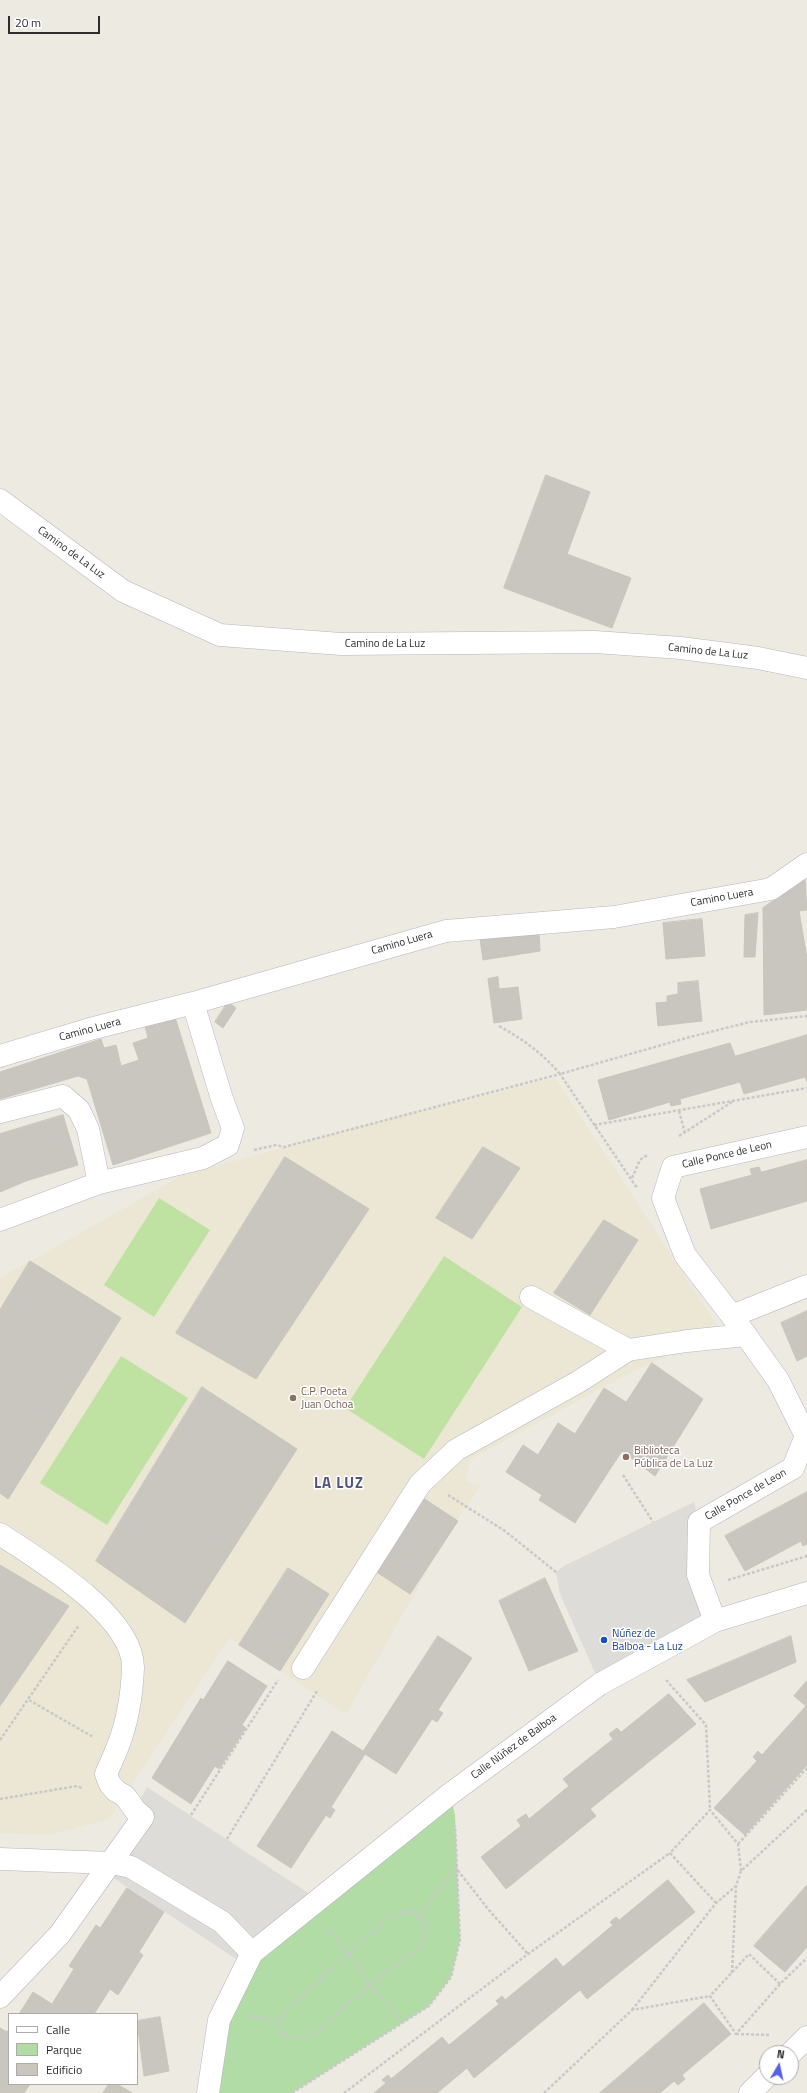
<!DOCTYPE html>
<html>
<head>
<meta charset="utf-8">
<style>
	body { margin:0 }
	#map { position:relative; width:807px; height:2093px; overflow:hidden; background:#edeae2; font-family:"Titillium Web",sans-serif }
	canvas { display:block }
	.legend { position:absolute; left:8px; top:2013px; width:130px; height:72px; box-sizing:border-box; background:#fff; border:1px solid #ababab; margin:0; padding:5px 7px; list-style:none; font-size:12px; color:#2d2d2d }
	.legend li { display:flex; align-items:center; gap:8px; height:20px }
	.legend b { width:20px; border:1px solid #ababab }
	.north { position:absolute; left:759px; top:2045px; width:40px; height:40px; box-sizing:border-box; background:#fff; border:1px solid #ababab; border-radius:50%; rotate:9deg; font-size:11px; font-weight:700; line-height:16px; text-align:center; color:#2d2d2d }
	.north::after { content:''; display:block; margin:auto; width:14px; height:18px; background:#5760e5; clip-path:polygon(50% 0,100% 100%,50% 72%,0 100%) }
	.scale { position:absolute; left:8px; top:16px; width:92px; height:18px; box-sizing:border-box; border:2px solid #2d2d2d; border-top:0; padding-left:5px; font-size:12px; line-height:14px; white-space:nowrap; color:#2d2d2d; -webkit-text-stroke:3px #fff; paint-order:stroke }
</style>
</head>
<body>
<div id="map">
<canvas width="807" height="2093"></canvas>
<ul class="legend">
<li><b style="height:5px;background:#fff"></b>Calle</li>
<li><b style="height:11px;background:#b2dca6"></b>Parque</li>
<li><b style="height:11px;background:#c9c6c0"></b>Edificio</li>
</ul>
<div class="north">N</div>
<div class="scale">20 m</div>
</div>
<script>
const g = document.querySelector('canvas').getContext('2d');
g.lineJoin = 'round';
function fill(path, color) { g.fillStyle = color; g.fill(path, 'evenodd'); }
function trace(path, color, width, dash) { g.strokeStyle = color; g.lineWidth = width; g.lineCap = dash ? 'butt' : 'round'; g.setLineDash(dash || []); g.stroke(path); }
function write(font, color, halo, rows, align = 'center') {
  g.font = font + ' "Titillium Web",sans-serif'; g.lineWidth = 3; g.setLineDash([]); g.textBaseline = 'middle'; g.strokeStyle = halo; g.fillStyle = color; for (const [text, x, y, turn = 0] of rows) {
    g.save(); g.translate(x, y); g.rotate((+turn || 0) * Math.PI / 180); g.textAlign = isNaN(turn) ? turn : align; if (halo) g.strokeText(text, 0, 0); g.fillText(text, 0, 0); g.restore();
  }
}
fill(new Path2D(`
	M555,1078l170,259 -55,17 -57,28 -142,77 -6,22 17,4 -26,36 -110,193 -116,-76 -121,181 -59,16 -50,-2v-555l183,-103 182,-50z`), '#ece7d4');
fill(new Path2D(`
	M450,1794l5,21 5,125 -9,37 -22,29 -137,87h-84l11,-73 33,-67z`), '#b2dca6');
fill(new Path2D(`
	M159,1198l51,32 -56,87 -50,-32z
	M444,1256l78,51 -98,152 -79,-51z
	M121,1356l67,42 -81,127 -67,-42z`), '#bfe2a3');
fill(new Path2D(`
	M694,1502l5,20 16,99 -115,63 -40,-90 -4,-22 8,-6z
	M147,1787l172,113 -67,53 -16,6 -133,-88z`), '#dedcd8');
const building = new Path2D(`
	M546,475l44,17 -23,62 64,24 -19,50 -108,-40z
	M805,879l2,31 -8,1 8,47v52l-43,5 -1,-107z
	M758,913l-3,44h-11l1,-42z
	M702,919l3,37 -39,3 -3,-36z
	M539,933l1,18 -57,9 -3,-21z
	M498,977l1,12 19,-2 4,32 -28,4 -6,-44z
	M698,981l4,40 -44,5 -2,-23 11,-1v-6l11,-2v-11z
	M228,1002l8,6 -13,20 -8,-6z
	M175,1017l36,116 -98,32 -26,-86 -9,-3 -78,23v-27l101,-33 3,9 12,-3 5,21 18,-6 -6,-17 15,-5 -3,-12z
	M807,1035v47l-2,-5 -61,17 -4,-12 -60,17 1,5 -10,2 -1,-4 -61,18 -11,-40 132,-37 5,13z
	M63,1115l15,50 -52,16 -26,11v-58z
	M483,1147l37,21 -48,71 -36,-21z
	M285,1157l84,52 -113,170 -80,-46z
	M807,1160v41l-96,28 -11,-40 52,-14 -2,-6 9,-2 2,5z
	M604,1220l34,20 -48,75 -36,-22z
	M30,1261l91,57 -113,181 -8,-6v-183z
	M807,1311v45l-10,5 -16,-38z
	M652,1363l51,36 -48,77 -33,-25 -47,72 -36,-23 3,-5 -36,-23 17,-27 15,10 20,-32 17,11 29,-46 22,14z
	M202,1387l95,62 -112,174 -89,-62z
	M807,1492v52l-4,2 -2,-5 -56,30 -20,-35z
	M423,1498l35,23 -48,73 -35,-23z
	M0,1565l69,41 -69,100z
	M288,1568l41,26 -49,77 -41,-26z
	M545,1578l33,73 -49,20 -30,-70z
	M438,1636l34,22 -34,52 5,3 -6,9 -5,-3 -36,55 -31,-20 -34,53 4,3 -5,8 -4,-3 -35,53 -34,-22 75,-115 31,20z
	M791,1636l5,26 -91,40 -18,-22z
	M228,1661l39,25 -25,39 4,3 -27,41 -4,-3 -24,38 -39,-26 49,-80 2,2z
	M807,1681v84l-62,70 -31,-27 43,-47 -4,-4 5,-6 4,4 44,-49 -12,-10z
	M669,1694l27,30 -106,85 6,7 -90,73 -25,-32 40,-31 -4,-6 9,-6 3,5 40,-33 -6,-7 50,-40 -4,-5 8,-6 4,4z
	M668,1880l27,32 -108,87 -7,-9 -106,88 -7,-10 -30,25h-63l12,-10 -4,-3 6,-5 3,4 51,-42 7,8 50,-41 -3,-3 6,-5 3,4 51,-42 7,9 50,-42 -3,-3 6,-5 3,3z
	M807,1885v62l-22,25 -31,-26z
	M127,1888l37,24 -25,40 4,3 -25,40 -8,-6 -16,25h-75l14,-22 19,12 22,-35 -5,-3 27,-41 4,3z
	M704,2003l27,31 -49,41 3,4 -7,6 -4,-4 -14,12h-60z
	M160,2017l9,54 -25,5 -7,-55z
	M0,2028l7,4 2,-3v55h21l-6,9h-24z
	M109,2084h8l15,9h-29z`);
fill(building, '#c9c6c0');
trace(building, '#c8c5bb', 1);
const minor = new Path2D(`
	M0,500l123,91 97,44 121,9 254,-2 86,6 77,10 49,10
	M0,1056l90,-27 103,-26 253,-72 168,-14 157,-28 36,-25
	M0,1112l63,-16 16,14 9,19 11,54
	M0,1220l99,-37 104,-25 25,-13 5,-17 -11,-29 -29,-96
	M531,1297l97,53
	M732,1316l75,-30
	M0,1534c39,26 134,82 133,134 -1,25 -6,55 -15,78 -4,10 -8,19 -12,28l4,10 6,7 9,5 10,14 8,7 -83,117 -60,63
	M715,1621l-17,-46 1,-53 94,-54 13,-32 -28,-56 -46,-64 -47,-61 -22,-57 10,-31 134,-30
	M303,1668l117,-184 36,-34 122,-68 50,-32 59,-9 59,-6
	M0,1859l112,4 19,4 91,55 30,31
	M791,2053l16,-16
	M208,2093l11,-73 33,-67 198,-159 150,-110 115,-63 92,-28
	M750,2093l17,-17`);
trace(minor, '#b5b6bf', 23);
trace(new Path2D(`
	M499,1026c25,14 42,26 61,48l130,-37 60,-15 57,-6
	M679,1111l6,22
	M594,1125l213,-37
	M679,1136l53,-34
	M254,1150l22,-5 8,2 276,-73 77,114
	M632,1178l8,-18 7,-5
	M623,1475l30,47
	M448,1495l57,36 51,41
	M728,1580l79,-24
	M666,1680l40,45 4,85
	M29,1700l64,37
	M0,1740l79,-115
	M0,1799l77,-13 5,2
	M191,1815l87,-135
	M227,1839l90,-148
	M738,1844l69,-76
	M716,1903l-46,-50 40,-43 28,34 3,27
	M412,1911l14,13 -5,23 -51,38 -56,49 -12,6 -21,-7v-18l109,-99z
	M418,1917l38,-49 32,41 40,45
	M326,1927l23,26 21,32 32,37
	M732,1973l4,-87
	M780,1984l-31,-30 -39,42 26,38 44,-50 27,-26
	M632,2010l84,-107 20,-17 5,-15 66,-61
	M250,2016l30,6
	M736,2034l35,1
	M292,2093l137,-87 22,-29 9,-37 -5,-115
	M344,2093l184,-139 142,-101
	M544,2093l88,-83 78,-14`), '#c8c8c8', 2.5, [3, 2]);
trace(minor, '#fff', 22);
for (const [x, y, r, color] of [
	[293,1398,4,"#8d6e63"],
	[626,1457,4,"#8d6e63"],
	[604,1640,4,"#1a4fb4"]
]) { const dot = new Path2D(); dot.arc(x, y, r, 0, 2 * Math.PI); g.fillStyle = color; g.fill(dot); trace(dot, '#fff', 1.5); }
write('11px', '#2d2d2d', '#fff', [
	["Camino de La Luz",71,553,36],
	["Camino de La Luz",385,644],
	["Camino de La Luz",708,652,6],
	["Camino Luera",722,898,-10],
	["Camino Luera",402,943,-16],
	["Camino Luera",90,1030,-15],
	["Calle Ponce de Leon",727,1155,-13],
	["Calle Ponce de Leon",746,1495,-30],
	["Calle Núñez de Balboa",514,1747,-36]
]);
write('11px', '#785e54', '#fff', [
	["C.P. Poeta",301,1392],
	["Juan Ochoa",301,1405],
	["Biblioteca",634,1451],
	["Pública de La Luz",634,1464]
], 'left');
write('11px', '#164399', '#fff', [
	["Núñez de",612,1634],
	["Balboa - La Luz",612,1647]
], 'left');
g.letterSpacing = '1px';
write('bold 15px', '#535579', '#fff', [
	["LA LUZ",339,1484]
]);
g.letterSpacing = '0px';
</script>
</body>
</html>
